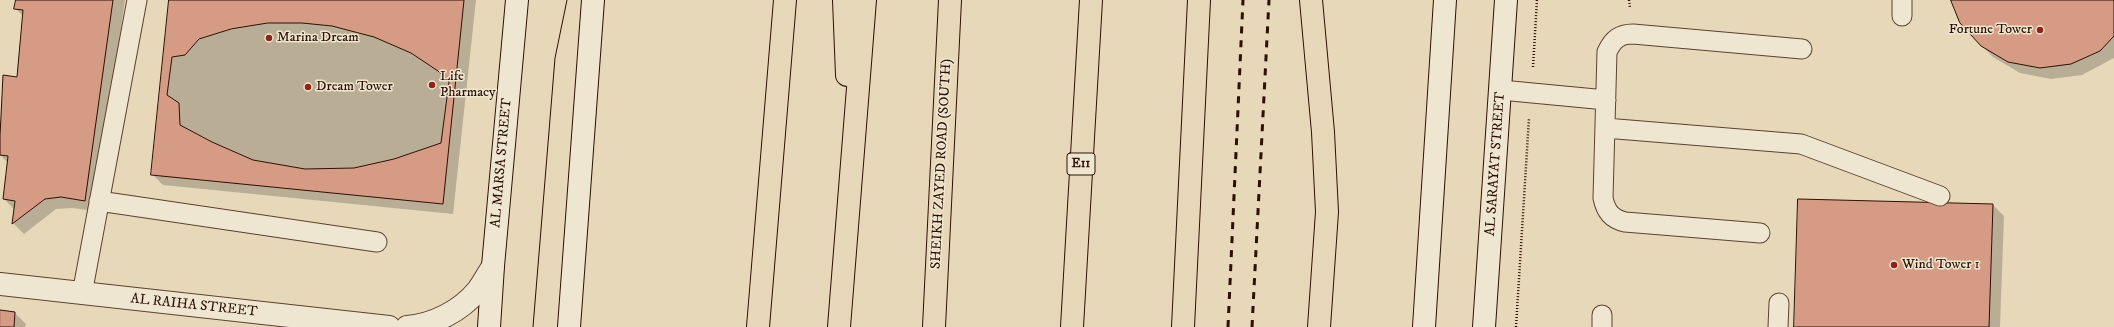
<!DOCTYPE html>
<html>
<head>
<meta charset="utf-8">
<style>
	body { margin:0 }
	canvas { display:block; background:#e7d8ba }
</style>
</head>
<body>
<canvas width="2114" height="327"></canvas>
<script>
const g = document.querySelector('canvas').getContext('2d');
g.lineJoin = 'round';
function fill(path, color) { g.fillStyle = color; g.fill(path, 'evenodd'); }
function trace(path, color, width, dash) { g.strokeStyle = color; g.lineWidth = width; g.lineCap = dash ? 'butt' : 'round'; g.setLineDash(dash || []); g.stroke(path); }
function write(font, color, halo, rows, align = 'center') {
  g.font = font + ' "IM FELL DW Pica",serif'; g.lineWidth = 3; g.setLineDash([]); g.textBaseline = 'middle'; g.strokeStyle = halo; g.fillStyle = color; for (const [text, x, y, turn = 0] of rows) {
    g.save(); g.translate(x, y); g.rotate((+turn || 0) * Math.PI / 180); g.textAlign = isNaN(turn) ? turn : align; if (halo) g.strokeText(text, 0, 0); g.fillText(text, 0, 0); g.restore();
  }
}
fill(new Path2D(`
	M17,0h108l-30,211 -23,-3 -16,1 -32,25 -11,-11 2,-13 -11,-11 4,-36 -8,-8 18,-77 6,-61 -9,-9z
	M170,0h306l-23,214 -290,-29 -11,-11z
	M1952,0h162v58l-32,17 -31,4 -31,-6 -27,-16 -11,-11z
	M1993,205l11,11 -4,111h-205z
	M0,311l15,2 11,11 -1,3h-25z`), '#0003');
const building = new Path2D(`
	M16,0h97l-28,201 -24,-4 -16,2 -33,25 3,-23 -12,-2 5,-43 -8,-1v-19l3,-61 14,2 6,-67 -9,-1z
	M169,0h295l-21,204 -292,-29z
	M1951,0h163v36l-14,15 -29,13 -31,4 -32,-6 -27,-16 -21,-23z
	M268,23h34l30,3 42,11 37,16 27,18 11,11 -8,61 -47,16 -40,9 -49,1 -52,-9 -41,-18 -32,-17 -1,-22 -12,-8 5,-38 13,-2 14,-16 32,-10z
	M1798,199l195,5 -4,123h-195z
	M0,310l15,2 -1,15h-14z`);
fill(building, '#d69b84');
trace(building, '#2d1000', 1);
const service = new Path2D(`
	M1902,16v-16
	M1501,90l105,10
	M1605,128l196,16 139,52
	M99,201l278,41
	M1760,233l-135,-11c-13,-3 -19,-10 -22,-24l4,-146c6,-13 13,-18 26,-18l169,15
	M82,294l55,-294
	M1602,327v-12
	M1778,327l1,-24`);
const minor = new Path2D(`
	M0,284l389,43
	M407,327c26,-2 54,-16 71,-37 5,-7 10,-16 15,-24`);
const secondary = new Path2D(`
	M489,327l4,-61 24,-266
	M569,327l24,-327
	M1424,327l21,-327
	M1484,327l22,-327`);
const motorway = new Path2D(`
	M844,0l3,75
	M1311,0l12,132 4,80 -8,115
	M758,327l27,-327
	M839,327l26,-327
	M934,327l16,-327
	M1072,327l19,-327
	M1183,327l16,-327`);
trace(service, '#5c422e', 21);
trace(minor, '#5c422e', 24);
trace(secondary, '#2d1000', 24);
trace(motorway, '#2d1000', 24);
trace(new Path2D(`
	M1629,0l1,8
	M1533,67l4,-67
	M1516,327l13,-209`), '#2d1000', 2.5, [1, 2]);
trace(service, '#efe6d2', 19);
trace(minor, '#efe6d2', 22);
trace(secondary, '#efe6d2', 22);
trace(motorway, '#e7d8ba', 22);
trace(new Path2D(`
	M533,327l22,-269 12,-58`), '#2d1000', 1);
trace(new Path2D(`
	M1228,327l15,-327
	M1252,327l17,-327`), '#2d1000', 3, [7, 7]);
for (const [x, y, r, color] of [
	[2040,30,4,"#8f2418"],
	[269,38,4,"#8f2418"],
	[432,85,4,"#8f2418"],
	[308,87,4,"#8f2418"],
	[1894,265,4,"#8f2418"]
]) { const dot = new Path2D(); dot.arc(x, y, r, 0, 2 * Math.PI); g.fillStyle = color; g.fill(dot); trace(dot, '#efe6d2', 1.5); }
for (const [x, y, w] of [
	[1081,164,28]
]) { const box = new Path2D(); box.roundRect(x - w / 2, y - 11, w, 22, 3); g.fillStyle = '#efe6d2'; g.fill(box); trace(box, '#2d1000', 1); }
write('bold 13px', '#2d1000', null, [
	["E11",1081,164]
]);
write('14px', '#2d1000', '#efe6d2', [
	["Fortune Tower",2032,30,"right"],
	["Marina Dream",277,38],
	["Life",440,77],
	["Pharmacy",440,93],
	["Dream Tower",316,87],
	["Wind Tower 1",1902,265]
], 'left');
write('14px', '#2d1000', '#efe6d2', [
	["AL MARSA STREET",502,163,-85],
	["SHEIKH ZAYED ROAD (SOUTH)",942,164,-87],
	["AL SARAYAT STREET",1496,164,-86],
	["AL RAIHA STREET",194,306,6]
]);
</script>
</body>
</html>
